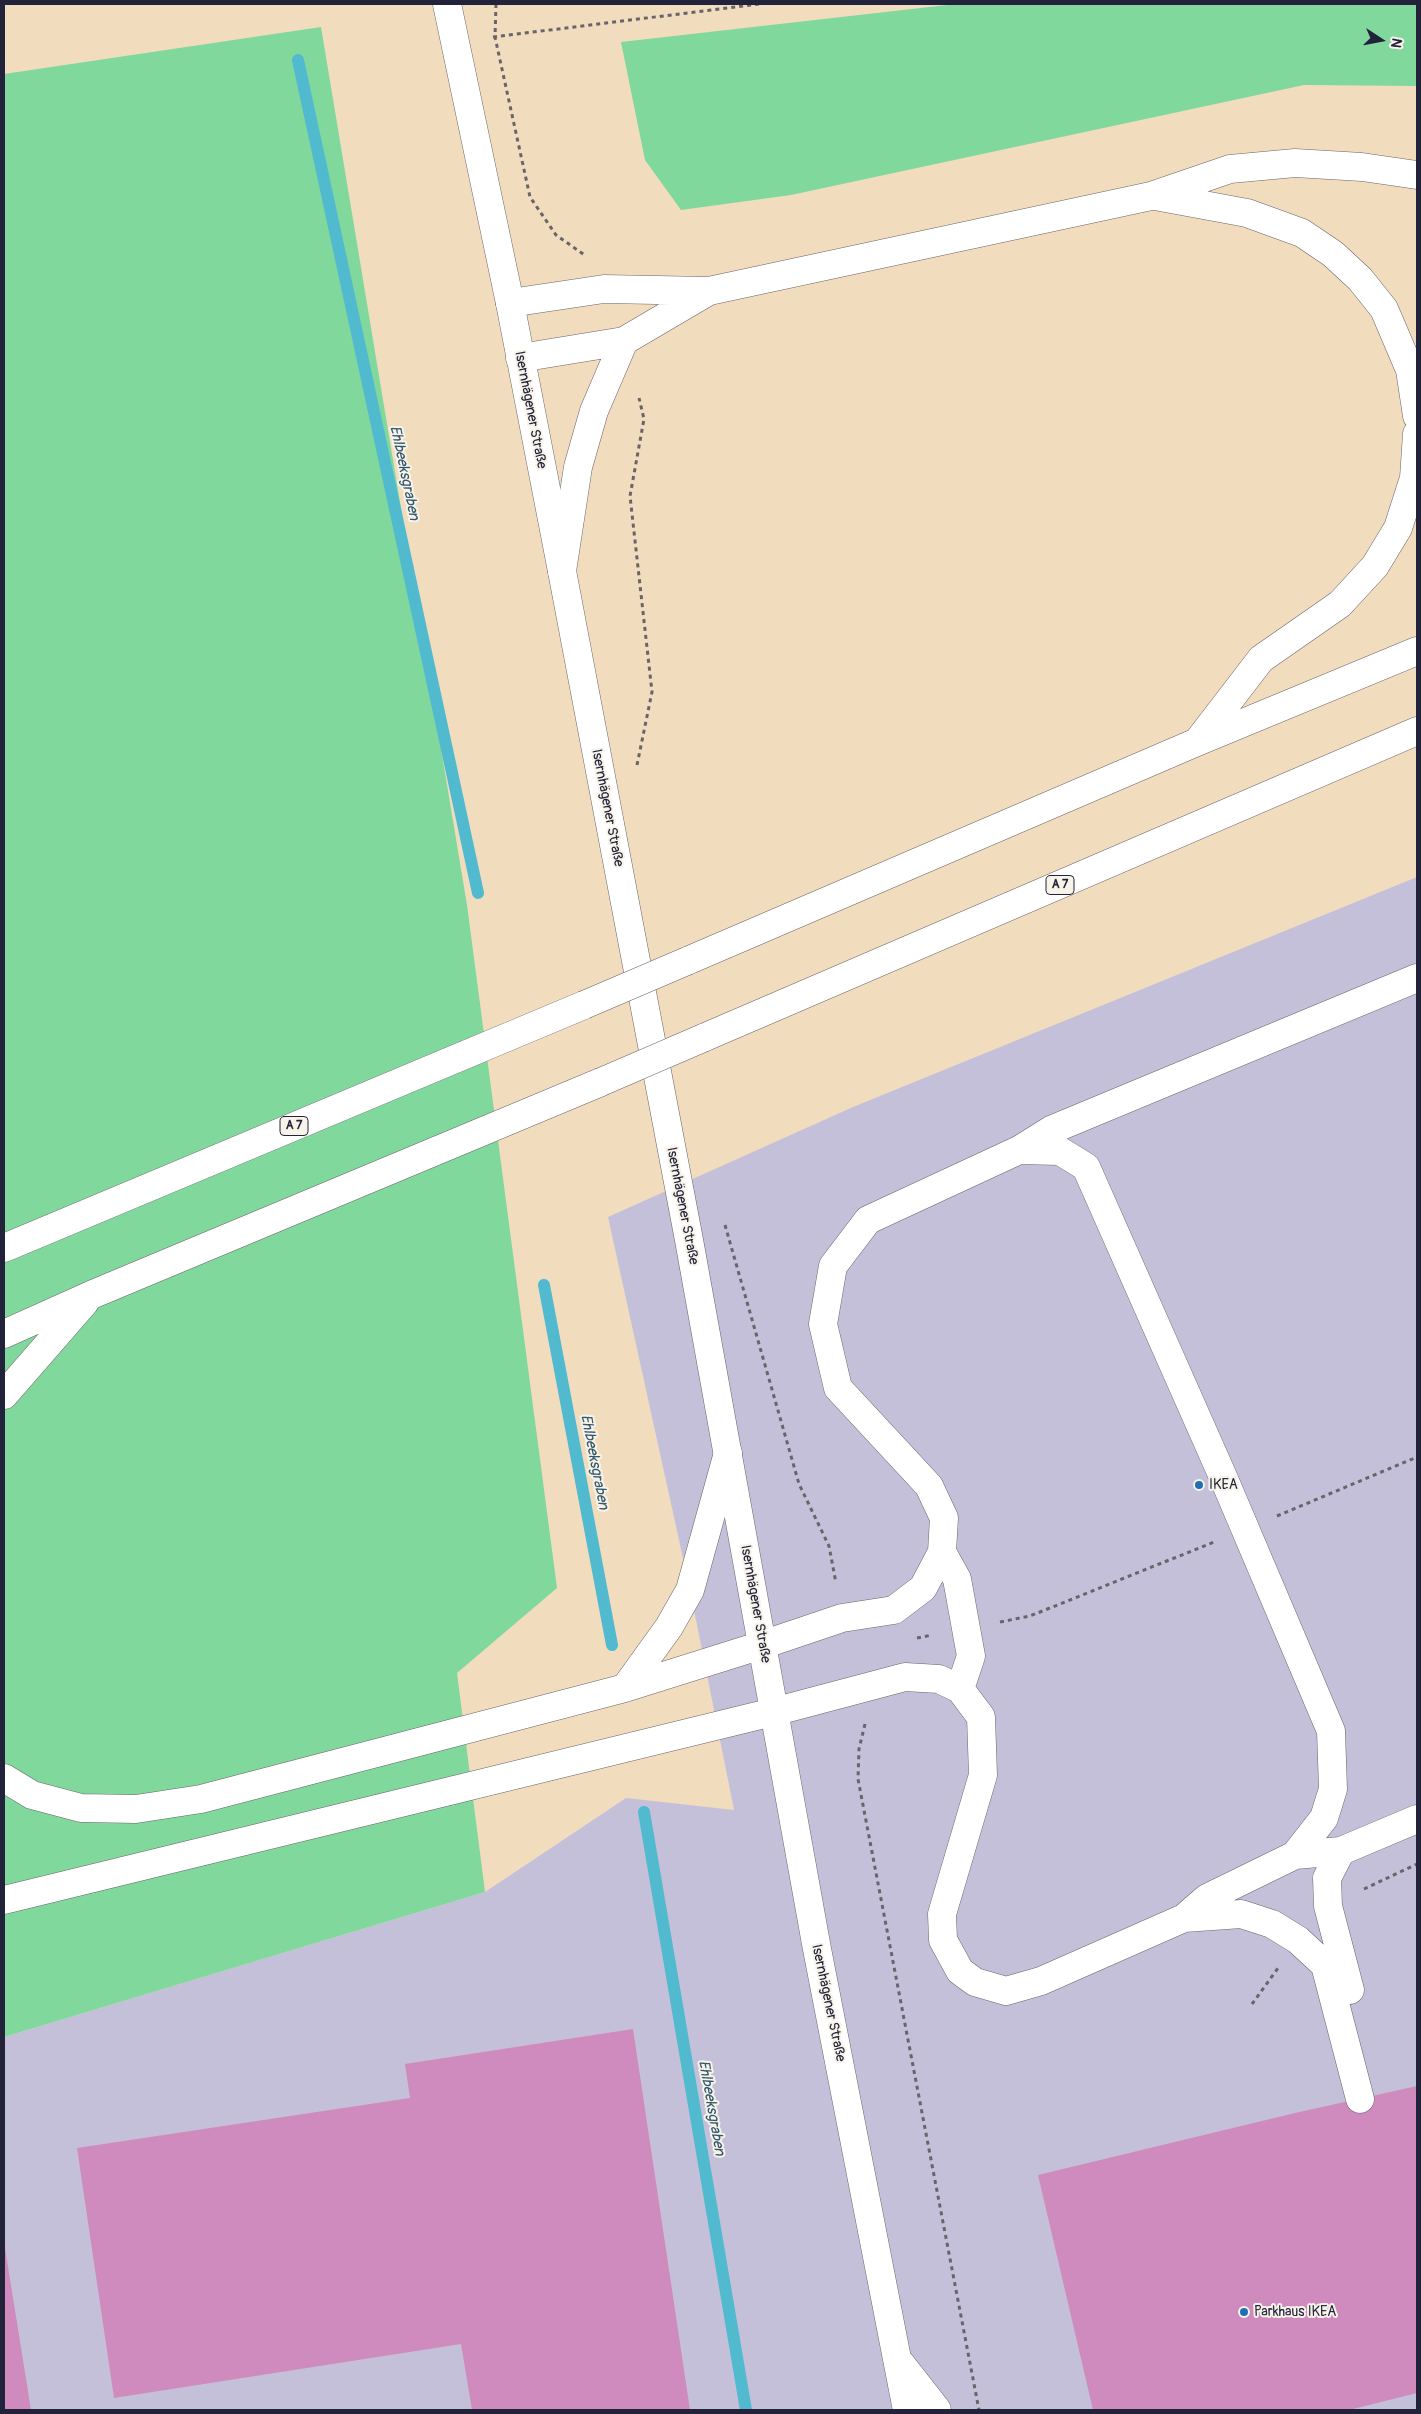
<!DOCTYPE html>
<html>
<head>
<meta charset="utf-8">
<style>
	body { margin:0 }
	#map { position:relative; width:1421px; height:2414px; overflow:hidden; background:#f1dcbe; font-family:Pangolin,sans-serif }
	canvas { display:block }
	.frame { position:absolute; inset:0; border:5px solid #22223b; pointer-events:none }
	.north { position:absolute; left:1356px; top:15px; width:50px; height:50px; -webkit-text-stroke:4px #f7f3e8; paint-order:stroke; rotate:101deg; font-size:14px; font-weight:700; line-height:20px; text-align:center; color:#22223b }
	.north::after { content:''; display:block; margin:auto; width:18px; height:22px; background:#22223b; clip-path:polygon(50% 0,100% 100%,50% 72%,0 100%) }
</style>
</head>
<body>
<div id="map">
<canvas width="1421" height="2414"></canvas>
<div class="frame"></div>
<div class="north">N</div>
</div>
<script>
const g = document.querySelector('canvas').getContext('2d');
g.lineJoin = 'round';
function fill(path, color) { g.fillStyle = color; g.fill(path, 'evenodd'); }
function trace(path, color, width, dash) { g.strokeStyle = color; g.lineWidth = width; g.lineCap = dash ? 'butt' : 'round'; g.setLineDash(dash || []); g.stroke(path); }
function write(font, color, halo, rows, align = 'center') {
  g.font = font + ' Pangolin,sans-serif'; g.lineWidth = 4; g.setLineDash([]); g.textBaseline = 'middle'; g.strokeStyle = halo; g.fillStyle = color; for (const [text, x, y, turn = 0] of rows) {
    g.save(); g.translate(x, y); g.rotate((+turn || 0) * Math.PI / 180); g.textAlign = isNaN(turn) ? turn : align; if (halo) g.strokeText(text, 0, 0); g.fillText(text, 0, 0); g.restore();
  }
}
fill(new Path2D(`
	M1417,877v1533h-1413v-373l481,-145 141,-94 108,12 -44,-220 -82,-373 245,-110z`), '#c5c0da');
fill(new Path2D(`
	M956,4h461v82l-113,-1 -513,110 -110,15 -36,-50 -24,-118z
	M321,27l146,878 90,683 -100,85 28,219 -481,145v-1963z`), '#81d89c');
trace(new Path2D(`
	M298,60l180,833
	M544,1285l68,360
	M644,1812l102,598`), '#51bace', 12);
fill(new Path2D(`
	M633,2029l57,381h-218l-11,-66 -347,54 -37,-250 333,-50 -5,-34z
	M1417,2086v307l-68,17h-256l-55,-235 257,-62z
	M5,2248l26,162h-27z`), '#cf8bbd');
const minor = new Path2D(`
	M1019,1150l41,1 26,16 138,312 107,252 2,58 -9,29 -29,37
	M942,1552l15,27 14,77 -11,33
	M762,1645l80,-27 52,-8 29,-22 19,-36 2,-34 -15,-32 -91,-98 -15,-64 10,-58 35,-46 151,-70 32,-20 366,-152
	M773,1712l132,-35 34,2 21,10 21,28 2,58 -41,139 1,26 17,31 15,11 31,9 35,-10 143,-63 23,-20 88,-43 46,-4 76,-32
	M1341,1851l-14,27 1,28 22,84
	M1184,1918l57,-4 31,10 26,16 27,25 35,134`);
const major = new Path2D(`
	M447,4l63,299 52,268 127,669 128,709 90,461
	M901,2364l36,46`);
const highway = new Path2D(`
	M1155,196l92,17 55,20 31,21 27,25 24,30 26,61 7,46
	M510,303l94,-14 105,2 442,-95 79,-27 65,-6 67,4 55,8
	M520,358l104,-17 85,-50
	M562,571l16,-104 16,-56 30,-70
	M1198,741l63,-82 79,-55 35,-38 23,-38 16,-50 3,-44
	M687,961l510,-219 220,-91
	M703,1038l714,-307
	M4,1248l580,-243
	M4,1334l87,-39 510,-213
	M4,1395l81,-93
	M625,1688l44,-61 21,-37 38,-137
	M4,1778l28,17 49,13 55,1 65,-10 424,-111 137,-43
	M4,1900l769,-188`);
trace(minor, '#6a6369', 29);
trace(major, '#6a6369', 29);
trace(highway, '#6a6369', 29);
trace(new Path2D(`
	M496,4l-1,33 35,160 26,38 30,21
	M493,37l267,-33
	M637,765l15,-73 -22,-196 14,-77 -5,-21
	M725,1225l74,259 30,62 7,37
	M1277,1516l140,-59
	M1000,1622l30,-6 184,-74
	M917,1638l15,-3
	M865,1724l-6,25 -1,30 121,631
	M1364,1889l53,-25
	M1252,2004l26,-36`), '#6a6369', 3, [4, 4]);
trace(minor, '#fff', 28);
trace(major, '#fff', 28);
trace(highway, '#fff', 28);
const highwayBridge = new Path2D(`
	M584,1005l103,-44
	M601,1082l102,-44`);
trace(highwayBridge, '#6a6369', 29, []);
trace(highwayBridge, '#fff', 28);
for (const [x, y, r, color] of [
	[1199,1485,5,"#1f6fb2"],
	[1244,2312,5,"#1f6fb2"]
]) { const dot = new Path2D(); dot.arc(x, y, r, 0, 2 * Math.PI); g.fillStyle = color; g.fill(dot); trace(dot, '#f7f3e8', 2); }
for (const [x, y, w] of [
	[1060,885,28],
	[294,1126,28]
]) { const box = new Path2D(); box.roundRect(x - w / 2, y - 9.5, w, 19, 4); g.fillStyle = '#f7f3e8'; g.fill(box); trace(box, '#22223b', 1); }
write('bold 12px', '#22223b', null, [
	["A 7",1060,885],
	["A 7",294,1126]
]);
write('14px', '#22223b', '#f7f3e8', [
	["Isernhägener Straße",530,410,79],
	["Isernhägener Straße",607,808,79],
	["Isernhägener Straße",682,1206,79],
	["Isernhägener Straße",755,1604,80],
	["Isernhägener Straße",828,2003,78]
]);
write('14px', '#22223b', '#f7f3e8', [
	["IKEA",1209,1485],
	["Parkhaus IKEA",1254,2312]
], 'left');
write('italic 15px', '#32576e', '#f7f3e8', [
	["Ehlbeeksgraben",404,473,78],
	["Ehlbeeksgraben",594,1462,79],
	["Ehlbeeksgraben",711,2108,80]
]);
</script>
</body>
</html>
